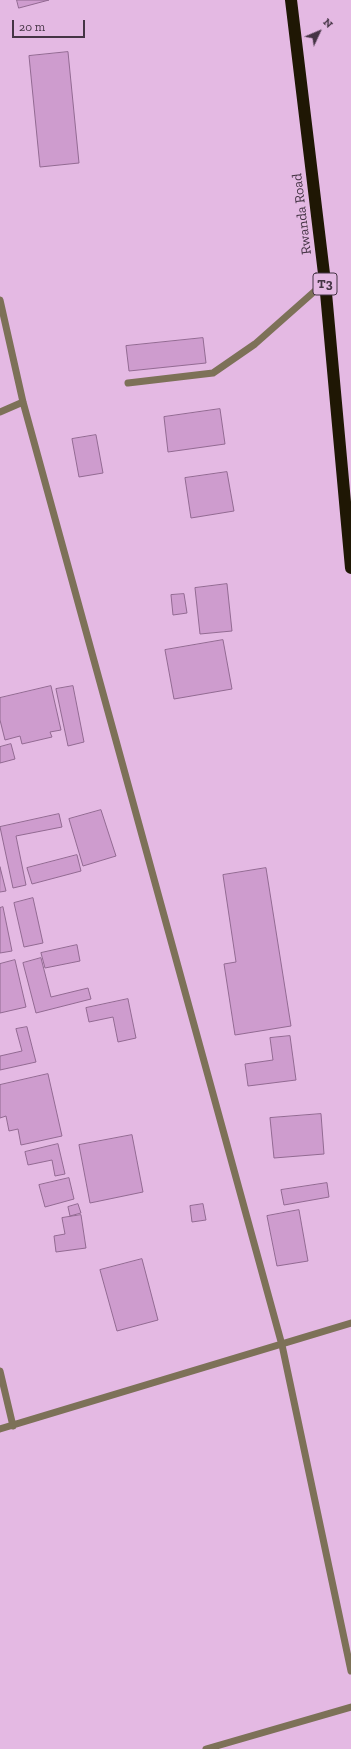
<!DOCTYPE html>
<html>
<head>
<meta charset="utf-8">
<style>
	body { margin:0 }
	#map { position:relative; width:351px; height:1749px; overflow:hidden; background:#e4b9e3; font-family:"Zilla Slab",serif }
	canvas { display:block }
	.north { position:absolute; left:299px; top:12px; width:40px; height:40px; -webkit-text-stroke:3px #e4b9e3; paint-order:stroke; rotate:46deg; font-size:11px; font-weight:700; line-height:16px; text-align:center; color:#453445 }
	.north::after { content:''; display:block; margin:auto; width:14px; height:18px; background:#453445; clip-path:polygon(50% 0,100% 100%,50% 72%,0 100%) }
	.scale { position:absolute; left:12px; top:20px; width:73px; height:18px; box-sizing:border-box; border:2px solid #453445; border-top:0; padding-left:5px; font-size:12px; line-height:14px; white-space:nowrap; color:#453445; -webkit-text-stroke:3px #e4b9e3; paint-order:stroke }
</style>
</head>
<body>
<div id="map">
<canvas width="351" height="1749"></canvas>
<div class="north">N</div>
<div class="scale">20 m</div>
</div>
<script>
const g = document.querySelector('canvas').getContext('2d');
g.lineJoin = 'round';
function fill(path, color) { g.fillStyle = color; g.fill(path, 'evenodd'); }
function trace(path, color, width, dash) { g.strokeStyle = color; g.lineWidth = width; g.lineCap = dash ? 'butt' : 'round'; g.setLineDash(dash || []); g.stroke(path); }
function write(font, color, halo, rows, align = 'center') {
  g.font = font + ' "Zilla Slab",serif'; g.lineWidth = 3.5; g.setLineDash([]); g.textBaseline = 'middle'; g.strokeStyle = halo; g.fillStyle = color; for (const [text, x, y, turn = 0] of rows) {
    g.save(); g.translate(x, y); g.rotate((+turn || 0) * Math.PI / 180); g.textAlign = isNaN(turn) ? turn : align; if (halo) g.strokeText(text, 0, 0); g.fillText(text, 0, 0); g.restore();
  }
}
const building = new Path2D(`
	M17,0h32l-30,8z
	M68,52l11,111 -39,4 -11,-111z
	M203,338l3,25 -77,8 -3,-25z
	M220,409l5,35 -57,8 -4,-35z
	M96,435l7,38 -24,4 -7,-38z
	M227,472l7,39 -43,7 -6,-40z
	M227,584l5,47 -32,3 -5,-46z
	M184,594l3,19 -14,2 -2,-20z
	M223,640l9,49 -58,10 -9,-49z
	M51,686l10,44 -11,2 2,5 -30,7 -2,-8 -15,4 -5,-20v-22z
	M73,686l11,56 -16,4 -12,-57z
	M11,744l4,15 -15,4v-16z
	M101,810l15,46 -33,10 -14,-47z
	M59,814l3,13 -46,9 10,49 -13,3 -13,-61z
	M77,855l4,16 -49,13 -5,-16z
	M0,867l6,24 -6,1z
	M266,868l25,158 -56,9 -11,-71 12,-2 -13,-87z
	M33,898l10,45 -19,4 -10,-44z
	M3,907l9,44 -12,2v-45z
	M77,945l3,16 -35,7 -4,-15z
	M41,958l10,39 37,-9 3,11 -55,14 -13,-50z
	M15,960l11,47 -26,6v-49z
	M128,999l8,39 -18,4 -5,-25 -24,5 -3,-14z
	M27,1027l9,35 -36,8v-14l22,-5 -6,-22z
	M290,1036l6,44 -48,6 -3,-22 28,-4 -3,-22z
	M48,1074l14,62 -41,9 -3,-16 -9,2 -3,-15 -6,2v-33z
	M321,1114l3,40 -50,4 -4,-40z
	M132,1135l11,57 -53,11 -11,-58z
	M58,1144l7,30 -10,2 -3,-16 -24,5 -3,-13z
	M69,1178l5,21 -29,8 -6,-22z
	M327,1183l2,14 -45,8 -3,-15z
	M78,1204l3,9 -11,3 -2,-9z
	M203,1204l3,16 -14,2 -2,-16z
	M299,1210l9,51 -31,5 -10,-50z
	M81,1215l5,33 -30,4 -2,-16 11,-2 -3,-16z
	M142,1259l16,61 -41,11 -17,-61z`);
fill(building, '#ce9cce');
trace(building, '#926a92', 1);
trace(new Path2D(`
	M0,300l23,102 259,943 69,326
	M128,383l85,-10 42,-29 70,-62
	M0,412l23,-10
	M0,1371l13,55
	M0,1429l351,-106
	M206,1749l145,-42`), '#7d7158', 7);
trace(new Path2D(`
	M291,0l34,282 26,286`), '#1f1704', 12);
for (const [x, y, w] of [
	[325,284,24]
]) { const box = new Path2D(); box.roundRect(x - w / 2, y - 11, w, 22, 3); g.fillStyle = '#e4b9e3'; g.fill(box); trace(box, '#453445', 1); }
write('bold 13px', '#453445', null, [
	["T3",325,284]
]);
write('14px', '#453445', '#e4b9e3', [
	["Rwanda Road",302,214,-97]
]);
</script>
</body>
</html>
